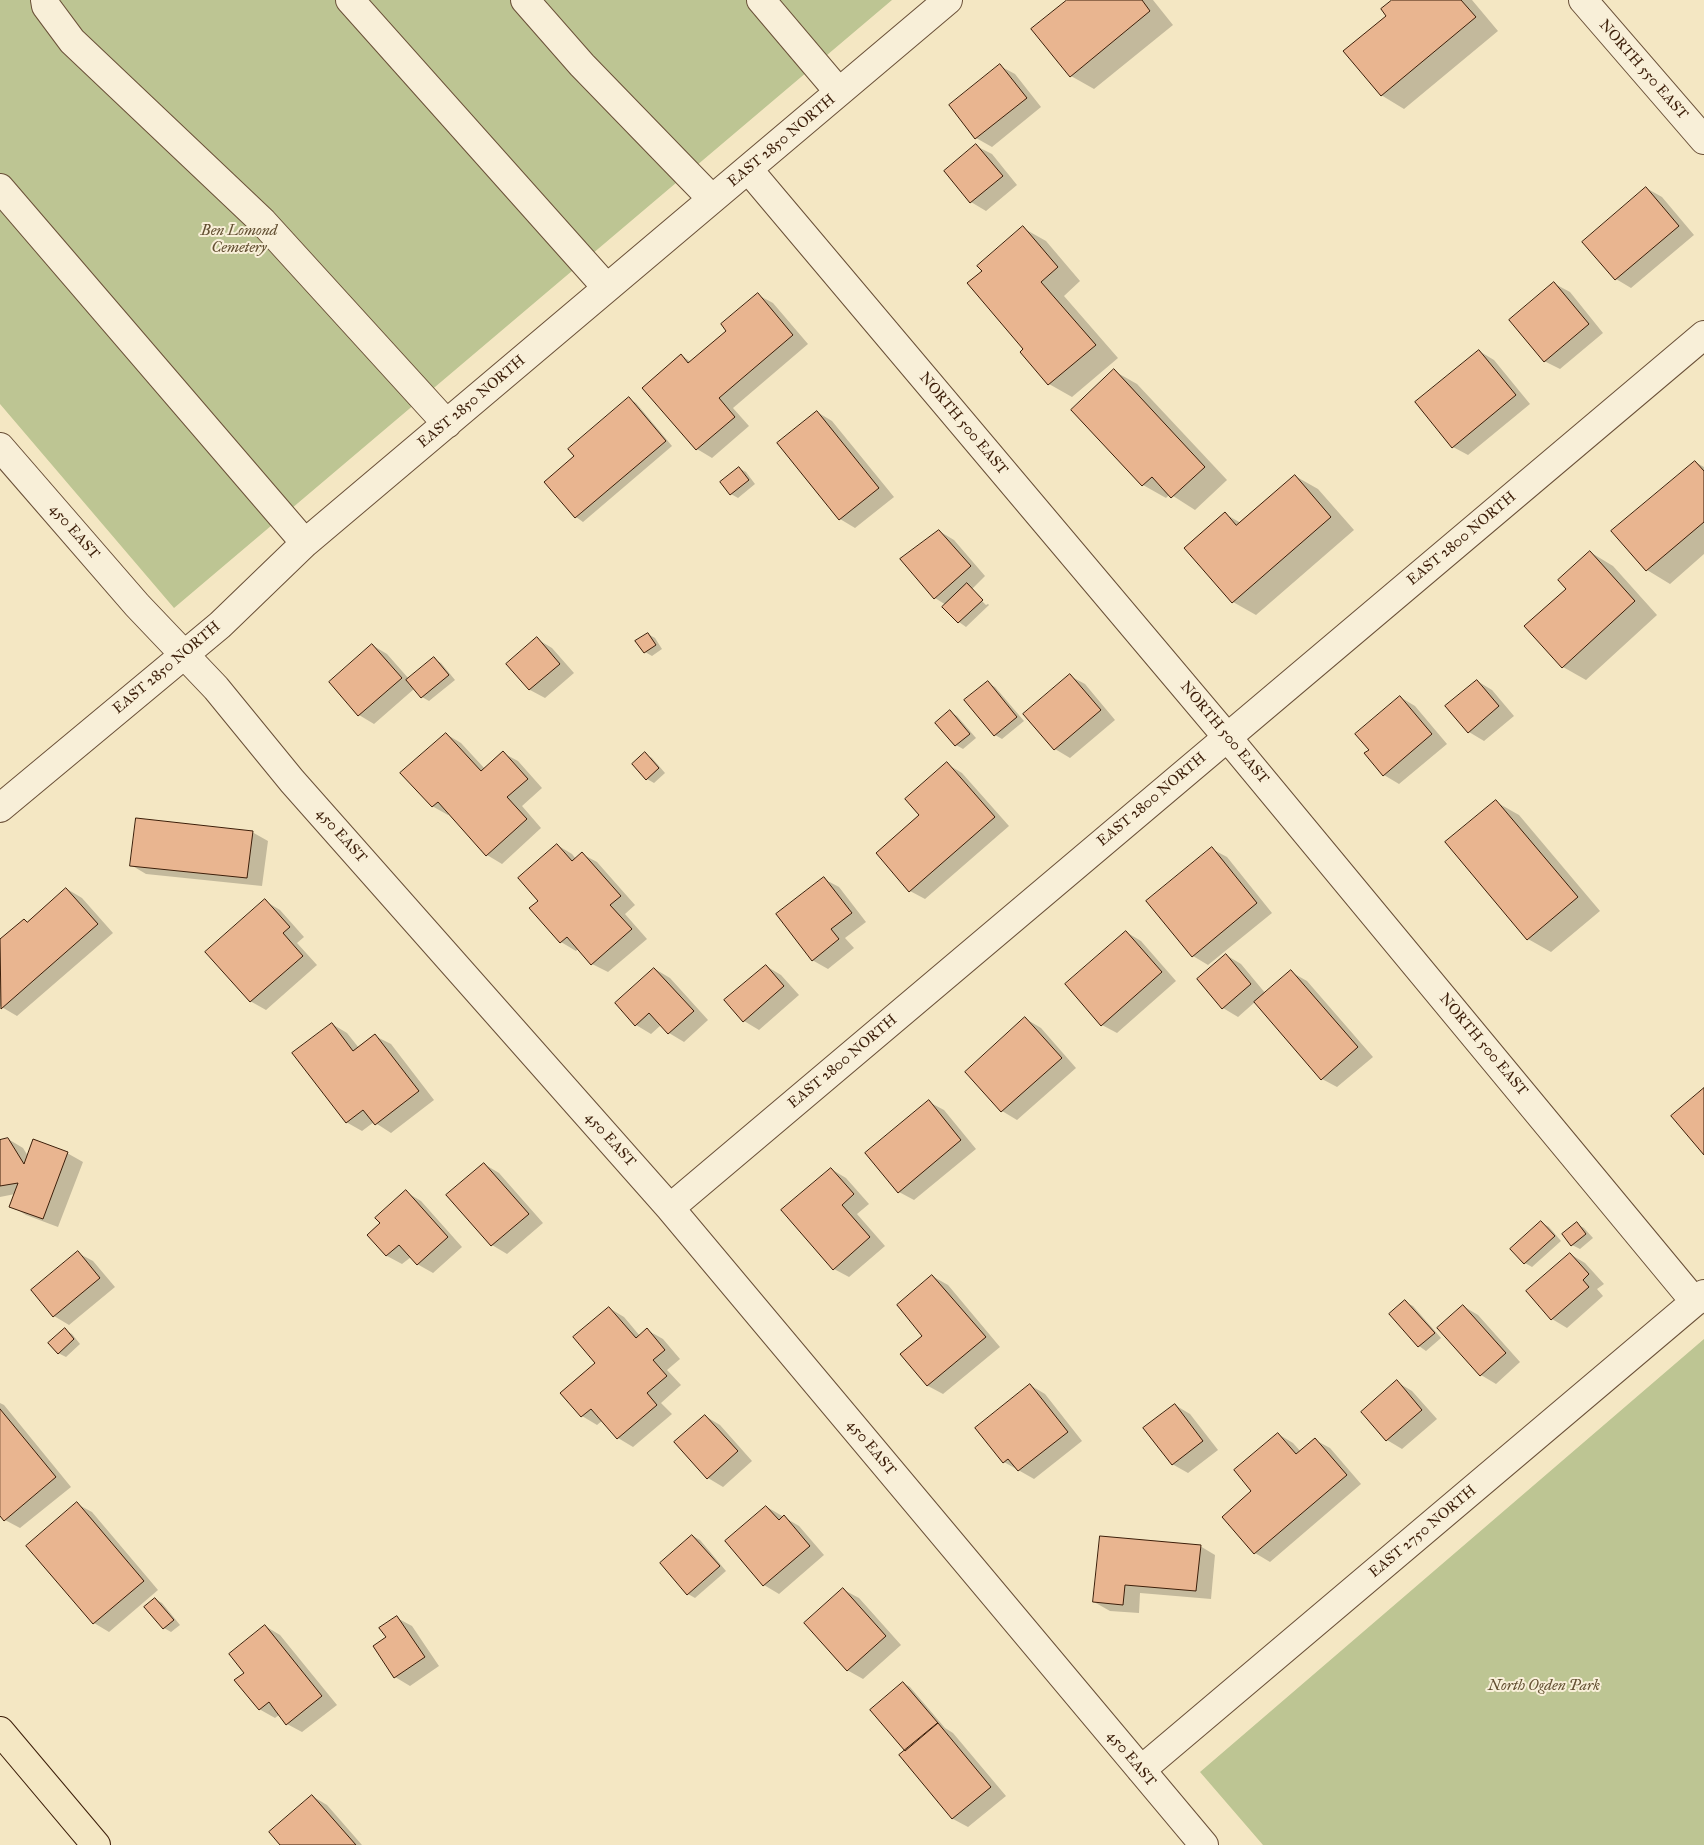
<!DOCTYPE html>
<html>
<head>
<meta charset="utf-8">
<style>
	body { margin:0 }
	canvas { display:block; background:#f4e7c3 }
</style>
</head>
<body>
<canvas width="1704" height="1845"></canvas>
<script>
const g = document.querySelector('canvas').getContext('2d');
g.lineJoin = 'round';
function fill(path, color) { g.fillStyle = color; g.fill(path, 'evenodd'); }
function trace(path, color, width, dash) { g.strokeStyle = color; g.lineWidth = width; g.lineCap = dash ? 'butt' : 'round'; g.setLineDash(dash || []); g.stroke(path); }
function write(font, color, halo, rows, align = 'center') {
  g.font = font + ' "IM FELL Great Primer",serif'; g.lineWidth = 4; g.setLineDash([]); g.textBaseline = 'middle'; g.strokeStyle = halo; g.fillStyle = color; for (const [text, x, y, turn = 0] of rows) {
    g.save(); g.translate(x, y); g.rotate((+turn || 0) * Math.PI / 180); g.textAlign = isNaN(turn) ? turn : align; if (halo) g.strokeText(text, 0, 0); g.fillText(text, 0, 0); g.restore();
  }
}
fill(new Path2D(`
	M0,0h892l-718,608 -174,-204z
	M1704,1339v506h-441l-63,-73z`), '#bdc593');
fill(new Path2D(`
	M1069,0h84l20,25 -79,64 -23,-13z
	M1394,0h78l26,31 -94,78 -23,-14 6,-79z
	M1000,66l15,8 26,33 -49,40 -16,-9 -26,-33z
	M976,146l16,8 25,31 -31,26 -15,-9z
	M1646,188l16,9 32,38 -63,53 -15,-9z
	M1023,228l23,13 34,40 -16,15 54,62 -46,39 -23,-13 -28,-32 4,-3 -41,-78z
	M1555,284l15,8 33,41 -43,36 -16,-8z
	M758,295l15,8 35,41 -75,64 16,18 -37,32 -15,-9 -53,-61 37,-33 10,7 37,-31z
	M1479,351l15,9 36,44 -62,51 -15,-8z
	M1114,371l23,13 90,96 -32,30 -25,-16 -4,4 -23,-13z
	M629,399l7,4 36,43 -89,76 -7,-5v-60z
	M817,412l15,9 62,76 -39,31 -15,-9z
	M1695,462l9,5v87l-34,30 -23,-14z
	M739,468l7,4 9,12 -17,14 -7,-4z
	M1295,476l23,13 36,41 -98,85 -23,-13 -8,-88 16,9z
	M939,531l15,9 31,36 -14,14 15,15 2,-1 -14,-15 15,16 -23,22 -7,-5 -15,-15 2,-2 -11,-7z
	M1590,552l23,14 44,49 -71,65 -23,-13 4,-78z
	M648,634l7,4 7,11 -10,7 -7,-4 -8,-11z
	M537,639l15,9 22,25 -29,25 -15,-8 -22,-26z
	M372,645l15,9 22,25 25,-20 7,4 14,17 -26,21 -7,-4 -8,-8 -40,35 -15,-9z
	M1070,676l15,8 30,36 -45,38 -15,-9z
	M1477,681l15,9 22,26 -30,25 -15,-9z
	M988,683l7,4 29,34 -22,18 -7,-4z
	M1400,697l15,9 32,38 -48,40 -15,-9 -14,-25z
	M950,712l7,4 19,22 -13,11 -7,-4z
	M446,734l15,9 24,26 18,-16 15,8 24,27 -20,18 19,22 -39,36 -15,-9 -38,-41 -1,1 -16,-9z
	M645,754l7,4 13,15 -11,10 -7,-4z
	M947,764l15,9 47,53 -84,73 -15,-8 11,-76z
	M1496,802l23,13 81,96 -49,41 -23,-13z
	M252,832l16,9 -6,45 -116,-12 -15,-9z
	M557,845l15,9 4,5 6,-5 15,8 38,43 -10,9 22,25 -39,33 -16,-8 -13,-16 -3,3 -15,-9 -22,-41z
	M1212,849l15,8 45,56 -64,52 -15,-9z
	M824,879l15,8 27,35 -21,16 9,10 -26,21 -16,-9z
	M67,889l15,9 31,35 -96,83 -17,-10v-65l24,-21 4,2z
	M265,901l15,9 24,27 -7,6 20,22 -51,45 -16,-9z
	M1126,932l15,9 35,40 -59,52 -15,-8z
	M1226,955l15,9 25,30 25,-22 16,9 66,76 -36,30 -15,-8 -67,-77 -17,15 -15,-9z
	M766,966l15,9 18,20 -40,35 -15,-9z
	M655,969l15,9 38,42 -24,22 -15,-9 -8,-8 -10,9 -15,-9z
	M1026,1019l15,9 35,40 -59,52 -15,-9 -36,-39z
	M332,1024l15,9 12,15 16,-12 16,8 43,56 -43,33 -17,-11 -12,9 -16,-9z
	M929,1102l15,8 32,39 -62,51 -15,-8z
	M8,1139l15,9 5,8 39,-3 16,9 -25,65 -32,-12 -15,-9 4,-12 -15,3v-56z
	M484,1164l15,9 44,50 -36,31 -15,-9 -44,-50z
	M831,1169l15,9 23,26 -12,10 28,32 -36,31 -15,-8z
	M406,1192l15,9 41,46 -29,26 -16,-9 -6,-7 -9,7 -15,-8 -19,-21 13,-11z
	M1542,1223l7,4 12,14 -29,26 -7,-4z
	M1577,1224l7,4 9,10 -13,11 -8,-4z
	M78,1253l15,8 22,26 -46,38 -15,-9z
	M1570,1254l15,9 19,21 -7,5 6,7 -36,32 -15,-9z
	M932,1276l16,9 52,62 -57,47 -15,-8 -26,-32 22,-18z
	M1405,1302l8,4 28,32 -15,13 -7,-5 -28,-32z
	M1463,1306l15,9 42,47 -24,22 -15,-9z
	M609,1308l15,9 16,19 7,-6 16,9 17,20 -13,11 14,15 -20,18 11,11 -39,33 -15,-9 -15,-18 -6,5 -15,-9 -20,-23 34,-30z
	M65,1330l7,4 8,10 -14,13 -8,-4z
	M1397,1382l15,9 25,28 -35,30 -15,-9 -24,-28z
	M1030,1385l15,9 37,47 -48,38 -30,-17z
	M0,1403l4,2 67,82 -51,41 -15,-8 -5,-6z
	M1175,1405l15,9 28,36 -30,23 -16,-9z
	M705,1416l15,9 32,36 -29,26 -15,-9 -32,-36z
	M1278,1434l15,9 8,9 14,-12 15,8 31,36 -91,78 -15,-9 -2,-62z
	M77,1504l15,8 66,78 -49,42 -15,-9z
	M767,1507l32,19 25,29 -45,39 -15,-9 -37,-44z
	M693,1536l7,4 26,31 -31,27 -7,-4z
	M1101,1537l99,9 15,9 -4,44 -71,-6 -1,20 -29,-2 -16,-9z
	M844,1590l15,8 42,47 -38,34 -16,-9z
	M155,1599l7,4 18,22 -9,7 -7,-4 -18,-21z
	M397,1618l15,8 27,40 -29,20 -15,-9z
	M265,1626l15,9 57,70 -35,27 -15,-8 -7,-10 -5,4 -16,-9 -13,-36z
	M903,1683l7,4 35,41 8,5 53,63 -38,31 -15,-8 -52,-64 6,-5z
	M312,1796l15,9 35,40h-80z`), '#0003');
const building = new Path2D(`
	M1067,0h75l8,11 -80,66 -39,-48z
	M1392,0h69l15,17 -95,79 -38,-45 43,-35 -5,-7z
	M1000,64l27,34 -52,41 -26,-34z
	M976,144l27,32 -33,27 -26,-32z
	M1646,187l33,39 -64,54 -33,-38z
	M1023,226l35,41 -17,15 55,63 -48,40 -28,-33 3,-3 -56,-66 15,-12 -5,-5z
	M1554,282l35,42 -45,38 -35,-42z
	M758,293l35,42 -74,63 16,19 -39,33 -54,-62 39,-34 7,9 38,-32 -5,-7z
	M1479,350l37,45 -64,53 -37,-46z
	M1114,369l91,98 -34,31 -19,-21 -10,9 -71,-76z
	M629,397l37,44 -91,77 -31,-36 30,-26 -6,-7z
	M817,411l62,77 -40,32 -62,-77z
	M1695,461l9,10v51l-58,49 -35,-40z
	M739,467l10,13 -19,15 -10,-13z
	M1295,475l36,42 -99,86 -48,-55 41,-36 11,13z
	M939,530l32,36 -37,33 -34,-40z
	M1590,551l45,50 -73,67 -38,-42 42,-37 -8,-9z
	M967,583l16,17 -25,23 -16,-16z
	M648,633l8,12 -12,8 -9,-12z
	M537,637l23,27 -31,26 -23,-26z
	M372,644l30,34 -44,38 -29,-34z
	M434,657l15,18 -28,23 -15,-18z
	M1070,674l31,36 -47,40 -31,-36z
	M1477,680l22,26 -31,27 -23,-27z
	M988,681l29,36 -23,19 -30,-36z
	M1400,696l32,38 -49,42 -19,-23 5,-3 -14,-16z
	M950,710l20,24 -15,12 -20,-23z
	M446,733l35,38 22,-20 25,28 -21,18 20,22 -41,37 -48,-54 -6,5 -32,-34z
	M645,752l14,16 -13,12 -14,-16z
	M947,762l48,55 -86,75 -33,-39 43,-38 -14,-16z
	M1496,800l82,97 -51,43 -82,-98z
	M136,818l117,13 -6,47 -117,-12z
	M557,844l15,17 10,-9 39,44 -11,9 22,24 -41,36 -24,-28 -7,6 -31,-35 9,-7 -20,-23z
	M1212,847l45,56 -65,54 -46,-56z
	M824,877l28,36 -21,16 8,10 -27,22 -36,-47z
	M66,888l32,36 -97,85 -1,-70 24,-20 3,3z
	M265,899l25,28 -7,6 20,23 -53,46 -45,-50z
	M1126,931l36,41 -61,54 -36,-42z
	M1226,954l25,30 -29,25 -25,-30z
	M766,965l18,21 -41,36 -19,-22z
	M654,968l40,43 -26,23 -19,-21 -14,13 -20,-23z
	M1291,970l67,77 -37,33 -67,-78z
	M1025,1017l37,41 -61,54 -36,-40z
	M332,1023l21,28 22,-17 44,57 -44,34 -12,-15 -17,13 -54,-70z
	M1704,1088v67l-33,-39z
	M929,1100l32,40 -63,53 -33,-40z
	M8,1138l16,26 9,-25 35,13 -25,67 -34,-12 9,-24 -18,3v-46z
	M484,1163l45,51 -38,32 -45,-51z
	M831,1168l23,26 -12,11 28,32 -37,33 -52,-60z
	M406,1190l42,47 -31,28 -18,-20 -13,11 -19,-21 13,-12 -5,-5z
	M1541,1221l14,15 -31,28 -14,-15z
	M1577,1222l9,12 -15,12 -9,-12z
	M78,1251l22,27 -47,39 -22,-27z
	M1570,1253l19,21 -6,6 6,7 -38,33 -25,-29z
	M932,1275l54,62 -59,49 -27,-32 22,-18 -25,-31z
	M1405,1300l30,33 -17,14 -29,-33z
	M1463,1305l43,48 -26,23 -43,-48z
	M609,1307l27,31 11,-10 18,22 -12,10 14,16 -20,17 10,12 -40,34 -26,-30 -10,8 -21,-24 35,-30 -22,-26z
	M65,1328l9,11 -16,15 -10,-11z
	M1397,1380l25,30 -36,31 -25,-29z
	M1030,1384l38,48 -50,39 -10,-12 -5,4 -28,-35z
	M1175,1404l28,37 -31,24 -29,-37z
	M0,1409l56,68 -52,44 -4,-5z
	M705,1415l33,36 -31,28 -33,-37z
	M1278,1433l18,21 19,-16 32,37 -93,79 -32,-37 29,-26 -17,-21z
	M77,1502l67,79 -51,43 -67,-78z
	M766,1506l13,14 5,-5 26,31 -47,40 -38,-45z
	M692,1535l28,31 -33,29 -27,-32z
	M1100,1536l101,9 -5,46 -71,-6 -2,20 -30,-3z
	M843,1588l43,48 -39,35 -43,-48z
	M155,1598l19,22 -11,9 -19,-22z
	M397,1616l28,41 -31,21 -21,-32 13,-9 -7,-9z
	M265,1625l57,71 -36,29 -17,-23 -10,8 -25,-30 10,-7 -15,-19z
	M903,1682l35,41 -33,28 -35,-41z
	M938,1723l53,64 -39,32 -53,-64z
	M312,1795l44,50h-76l-11,-13z`);
fill(building, '#e9b590');
trace(building, '#3c1e09', 1);
const minor = new Path2D(`
	M45,0l1,6 26,35 191,181 184,202
	M350,0l257,288
	M525,0l57,65 130,134
	M761,0l78,92
	M1583,0l121,140
	M748,169l479,568 468,565
	M0,188l305,355
	M0,447l137,158 79,83 76,93 378,427 534,637
	M0,808l220,-183 85,-82 643,-543
	M670,1208l1034,-873
	M1141,1770l563,-476`);
const major = new Path2D(`
	M0,1731l96,114`);
trace(minor, '#6a5038', 30);
trace(major, '#3c1e09', 30);
trace(minor, '#f8efd8', 28);
trace(major, '#f4e7c3', 28);
write('15px', '#3c1e09', '#f8efd8', [
	["NORTH 550 EAST",1643,70,49],
	["EAST 2850 NORTH",782,141,-40],
	["EAST 2850 NORTH",472,402,-40],
	["NORTH 500 EAST",963,424,50],
	["450 EAST",74,532,49],
	["EAST 2800 NORTH",1462,539,-40],
	["EAST 2850 NORTH",167,668,-40],
	["NORTH 500 EAST",1224,733,50],
	["EAST 2800 NORTH",1152,800,-40],
	["450 EAST",341,836,48],
	["NORTH 500 EAST",1483,1045,50],
	["EAST 2800 NORTH",843,1062,-40],
	["450 EAST",610,1140,48],
	["450 EAST",871,1448,50],
	["EAST 2750 NORTH",1423,1532,-40],
	["450 EAST",1131,1759,50]
]);
write('italic 15px', '#635032', '#f8efd8', [
	["Ben Lomond",239,231],
	["Cemetery",239,248],
	["North Ogden Park",1544,1686]
]);
</script>
</body>
</html>
